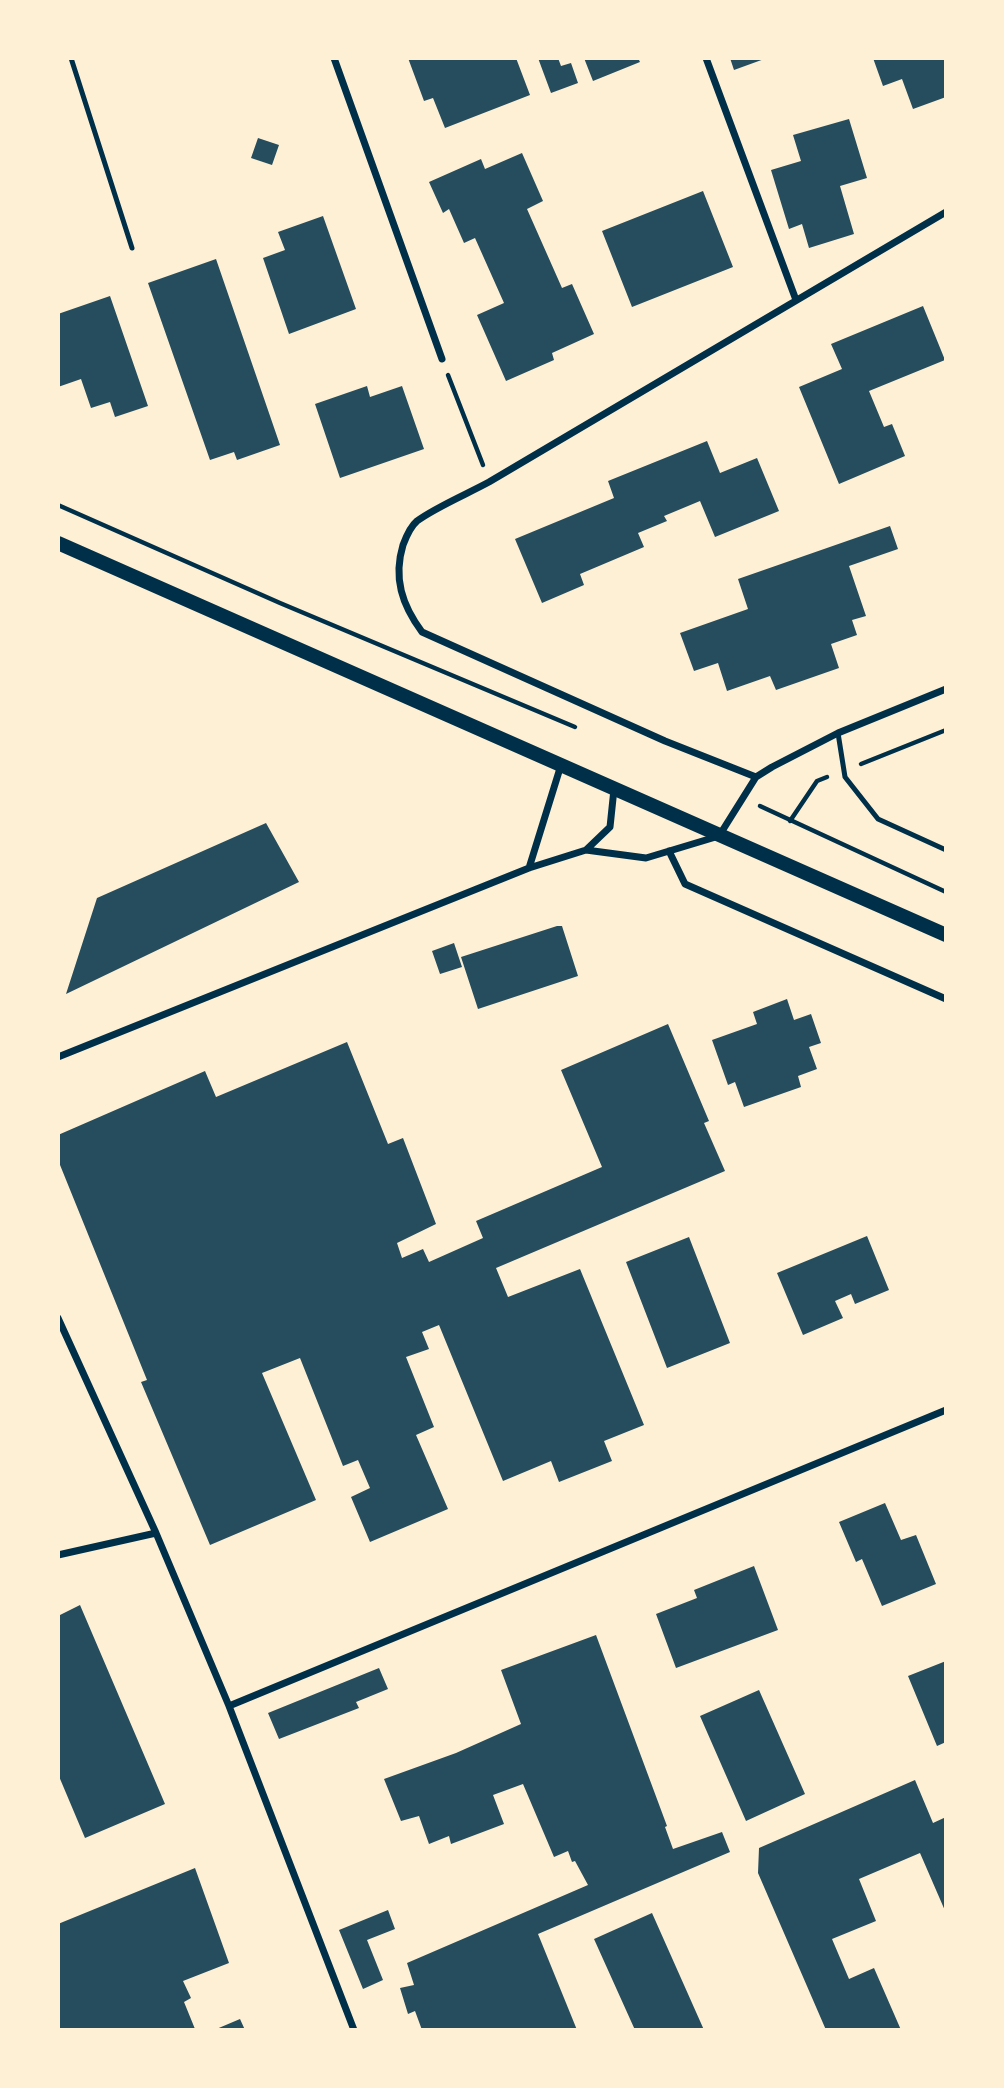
<!DOCTYPE html>
<html>
<head>
<meta charset="utf-8">
<style>
	body { margin:0 }
	#map { position:relative; width:1004px; height:2088px; overflow:hidden; background:#fdf0d5; font-family:"Exo 2",sans-serif }
	canvas { display:block }
	.frame { position:absolute; inset:0; border:60px solid #fdf0d5; pointer-events:none }
</style>
</head>
<body>
<div id="map">
<canvas width="1004" height="2088"></canvas>
<div class="frame"></div>
</div>
<script>
const g = document.querySelector('canvas').getContext('2d');
g.lineJoin = 'round';
function fill(path, color) { g.fillStyle = color; g.fill(path, 'evenodd'); }
function trace(path, color, width, dash) { g.strokeStyle = color; g.lineWidth = width; g.lineCap = dash ? 'butt' : 'round'; g.setLineDash(dash || []); g.stroke(path); }
fill(new Path2D(`
	M408,58h108l14,37 -85,33 -12,-30 -9,3z
	M538,58h20l3,8 10,-3 7,20 -27,10z
	M584,58h54l2,4 -47,19z
	M730,58h37l-33,12z
	M873,58h73v39l-33,12 -11,-30 -19,7z
	M849,119l18,59 -27,8 14,48 -45,14 -7,-24 -13,5 -18,-59 30,-9 -8,-26z
	M258,138l21,7 -7,20 -21,-7z
	M522,153l21,48 -16,8 35,79 10,-4 22,50 -42,19 2,7 -48,21 -29,-66 27,-12 -29,-65 -11,5 -15,-34 -6,4 -14,-31 52,-23 4,10z
	M703,191l30,76 -101,40 -30,-76z
	M323,216l33,93 -67,25 -26,-76 22,-8 -7,-18z
	M216,259l64,186 -43,15 -3,-8 -24,8 -62,-177z
	M110,296l38,110 -33,11 -5,-15 -19,6 -10,-29 -23,8v-73z
	M923,306l22,54 -76,31 15,36 8,-3 13,32 -66,28 -40,-97 43,-18 -11,-25z
	M367,386l3,11 32,-11 22,63 -84,29 -25,-74z
	M707,441l13,32 37,-15 22,53 -64,26 -15,-36 -36,15 3,5 -29,12 6,14 -64,27 4,11 -42,18 -27,-64 99,-41 -6,-17z
	M890,526l8,23 -49,17 17,50 -14,4 5,15 -26,9 8,24 -63,22 -6,-14 -43,15 -9,-28 -24,8 -14,-38 68,-24 -10,-30z
	M266,823l33,59 -233,112 31,-96z
	M557,926h5l16,50 -100,33 -17,-52z
	M454,943l8,24 -22,7 -8,-23z
	M787,999l7,21 17,-6 10,29 -12,4 8,22 -19,7 3,11 -57,20 -9,-25 -7,3 -16,-45 45,-16 -4,-12z
	M668,1024l41,97 -5,2 21,48 -229,97 12,29 72,-28 64,156 -40,16 8,20 -53,21 -8,-21 -48,20 -64,-156 -17,7 7,17 -23,8 28,70 -18,8 32,74 -78,33 -19,-45 19,-9 -12,-28 -15,6 -43,-108 -38,15 54,127 -106,45 -69,-163 6,-2 -89,-220v-25l147,-64 11,26 131,-55 41,102 15,-6 33,86 -39,19 5,15 21,-9 6,13 54,-24 -7,-17 126,-54 -41,-97z
	M867,1236l22,54 -34,14 -4,-10 -16,7 8,17 -40,17 -26,-62z
	M689,1237l41,106 -63,25 -41,-106z
	M885,1503l16,37 15,-5 20,49 -54,22 -20,-47 -6,3 -17,-40z
	M754,1566l24,64 -102,38 -20,-54 41,-16 -3,-8z
	M80,1605l85,199 -80,34 -27,-64v-158z
	M596,1635l71,191 -2,1 8,22 49,-17 8,20 -192,82 39,96h-155l-7,-19 -7,3 -8,-26 14,-3 -7,-22 181,-78 -13,-24 -3,1 -4,-11 -14,6 -31,-73 -30,11 11,29 -53,20 -2,-8 -20,8 -10,-28 -18,5 -17,-42 72,-26 65,-29 -20,-54z
	M946,1661v81l-9,4 -29,-70z
	M379,1668l9,21 -32,13 3,6 -80,31 -11,-26z
	M759,1690l46,104 -59,27 -46,-105z
	M915,1780l18,43 13,-6v96l-26,-60 -61,26 17,42 -44,18 17,40 25,-11 27,62h-75l-68,-157 1,-25z
	M195,1868l34,95 -46,18 8,17 -7,4 11,27 -137,1v-106z
	M388,1910l7,19 -28,11 16,40 -20,9 -24,-59z
	M652,1913l52,117h-69l-41,-91z
	M240,2019l5,11h-31z`), '#264d5e');
trace(new Path2D(`
	M448,375l35,90
	M58,505l222,98 295,124
	M861,764l85,-34
	M760,806l186,86
	M790,821l27,-40 10,-4`), '#003049', 4.5);
trace(new Path2D(`
	M71,58l61,190
	M838,733l7,44 33,42 68,31`), '#003049', 5);
trace(new Path2D(`
	M334,58l108,301
	M706,58l90,242
	M756,777l-91,-36 -243,-109c-20,-27 -29,-54 -19,-87 3,-8 8,-19 14,-24 17,-13 52,-28 72,-39l457,-270
	M586,850l24,-23 4,-38
	M669,851l16,33 261,115
	M529,868l32,-103
	M58,1057l471,-189 57,-18 60,8 73,-22 37,-59 16,-10 66,-34 108,-44
	M58,1318l98,215 73,173 125,324
	M58,1555l98,-22
	M229,1706l717,-296`), '#003049', 7);
trace(new Path2D(`
	M58,543l888,392`), '#003049', 14);
</script>
</body>
</html>
